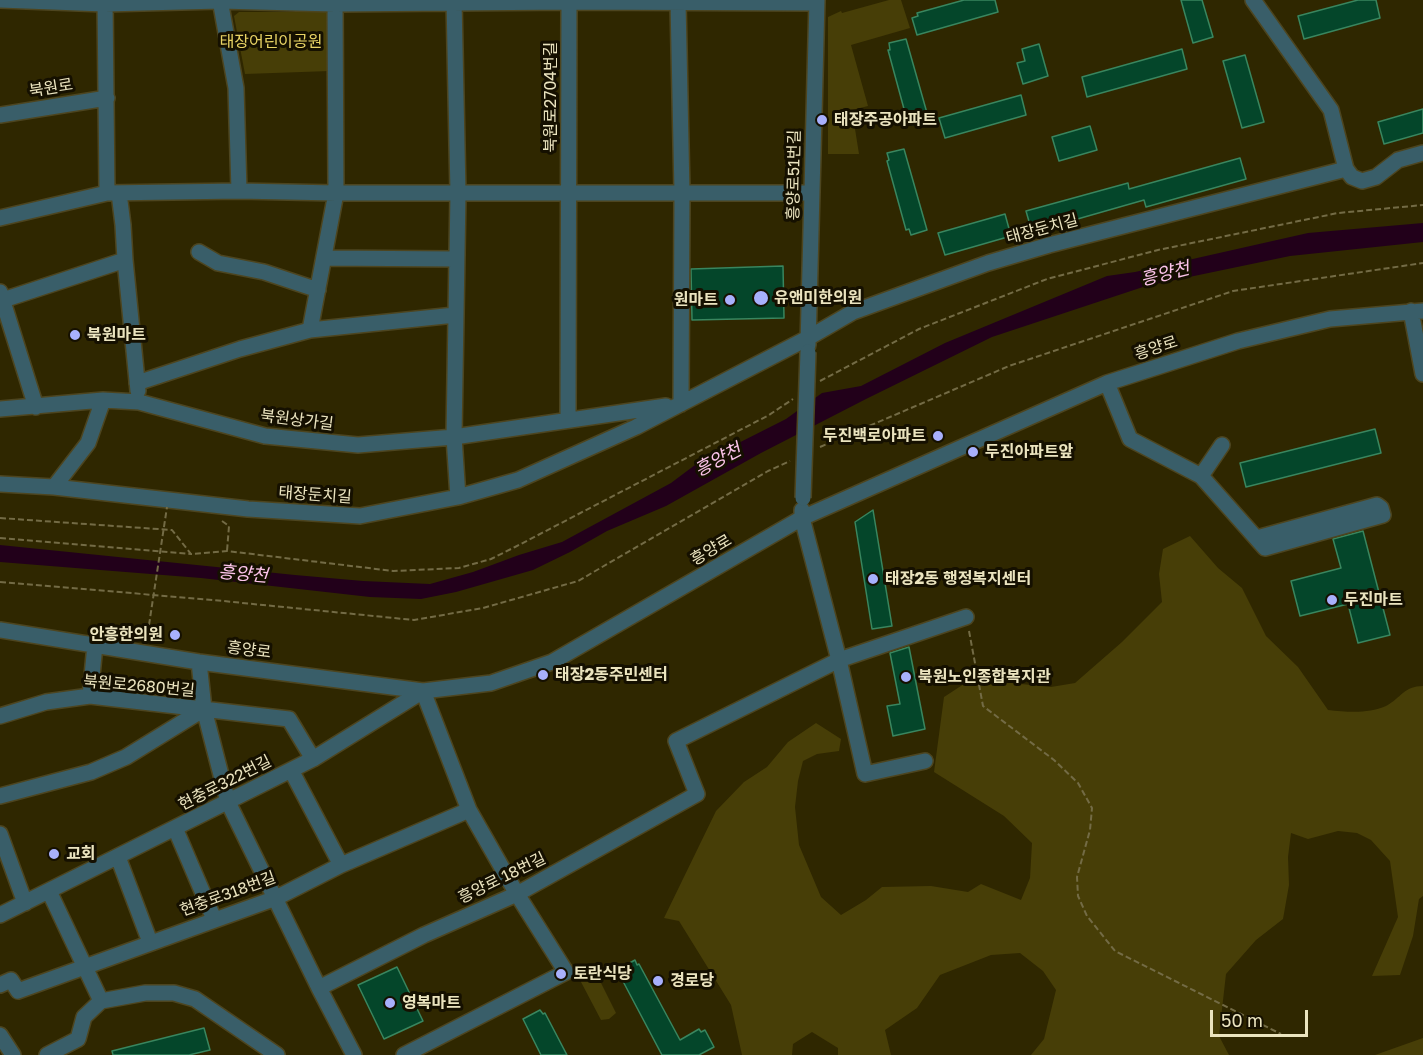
<!DOCTYPE html>
<html>
<head>
<meta charset="utf-8">
<style>
	body { margin:0 }
	#map { position:relative; width:1423px; height:1055px; overflow:hidden; background:#2f2700; font-family:"Golos Text",sans-serif }
	canvas { display:block }
	.scale { position:absolute; left:1210px; top:1010px; width:98px; height:27px; box-sizing:border-box; border:3px solid #ebe4bf; border-top:0; padding-left:8px; font-size:18px; line-height:21px; white-space:nowrap; color:#ebe4bf; -webkit-text-stroke:4px #151000; paint-order:stroke }
</style>
</head>
<body>
<div id="map">
<canvas width="1423" height="1055"></canvas>
<div class="scale">50 m</div>
</div>
<script>
const g = document.querySelector('canvas').getContext('2d');
g.lineJoin = 'round';
function fill(path, color) { g.fillStyle = color; g.fill(path, 'evenodd'); }
function trace(path, color, width, dash) { g.strokeStyle = color; g.lineWidth = width; g.lineCap = dash ? 'butt' : 'round'; g.setLineDash(dash || []); g.stroke(path); }
function write(font, color, halo, rows, align = 'center') {
  g.font = font + ' "Golos Text","Noto Sans KR",sans-serif'; g.lineWidth = 6; g.setLineDash([]); g.textBaseline = 'middle'; g.strokeStyle = halo; g.fillStyle = color; for (const [text, x, y, turn = 0] of rows) {
    g.save(); g.translate(x, y); g.rotate((+turn || 0) * Math.PI / 180); g.textAlign = isNaN(turn) ? turn : align; if (halo) g.strokeText(text, 0, 0); g.fillText(text, 0, 0); g.restore();
  }
}
fill(new Path2D(`
	M889,0h12l9,28 -59,17 17,61 -16,4 7,44h-31v-137l13,-6 1,2z
	M239,12h90l1,59 -85,3 -11,-58z
	M1190,536l28,32 24,20 24,48 32,31 30,43c19,2 40,4 58,-4 15,-8 18,-20 37,-20v210l-4,3 -6,37 -13,39 -28,1 26,-59 -8,-56 -19,-21 -14,-7 -19,-2 -30,8 -17,-6 -3,24 1,28 -6,34 -27,21 -30,34 -7,62 10,19h-198l13,-16 12,-49 -13,-19 -23,-18 -29,2 -51,20 -23,33 -32,22 6,25h-53v-7l-26,-16 -19,12 -1,11h-50l-11,-50 -52,-84 -15,-3 52,-107 28,-29 23,-15 21,-25 28,-19 25,16 -2,12 -22,3 -14,7 -5,20 -3,26 4,38 22,52 20,18 25,-15 16,-13 49,-1 37,6 13,-8 40,16 9,-22 2,-35 -28,-27 -70,-44 10,-75 20,-13 47,-1 40,4 24,-4 47,-41 40,-40 -3,-28 4,-25z
	M592,965l24,48 -7,6 -8,1 -20,-38 2,-12z
	M1423,1038v17h-48z`), '#473e07');
fill(new Path2D(`
	M1423,223v19l-133,14 -144,30 -154,51 -126,62 -105,54 -95,53 -59,25 -37,21 -37,18 -77,22 -35,7 -51,-2 -169,-19 -201,-16v-17l295,30 68,6 67,3 43,-12 46,-17 43,-13 109,-59 24,-18 91,-46 36,-26 39,-7 84,-43 162,-67 28,-4 173,-39z`), '#22001a');
const building = new Path2D(`
	M964,0h31l3,12 -81,23 -5,-17 6,-2 -1,-3z
	M1181,0h21l11,37 -20,6z
	M1358,0h18l4,18 -76,21 -6,-23z
	M906,39l23,81 -17,5 -2,-6 -3,1 -19,-70h2l-1,-7z
	M1039,44l9,32 -25,8 -6,-21 8,-2 -3,-12z
	M1182,49l5,20 -100,28 -5,-20z
	M1245,55l19,67 -22,6 -19,-67z
	M1021,95l5,20 -81,23 -6,-20z
	M1423,109v24l-39,11 -6,-22z
	M1090,126l7,24 -38,11 -7,-24z
	M904,149l23,81 -16,5 -2,-6 -3,1 -19,-69 2,-1 -2,-7z
	M1240,158l6,21 -100,28 -2,-7 -112,32 -6,-21 102,-28 1,6z
	M1005,214l6,22 -66,19 -7,-22z
	M783,266l1,52 -92,2 -1,-51z
	M1375,429l6,24 -135,34 -6,-24z
	M873,510l19,116 -20,3 -17,-107z
	M1363,531l27,104 -32,8 -10,-39 -48,12 -9,-35 50,-13 -8,-29z
	M909,647l16,82 -32,7 -6,-30 13,-2 -10,-51z
	M635,960l2,5 2,-1 41,76 19,-11 2,3 4,-2 9,17 -15,8h-37l-45,-85z
	M397,967l26,54 -39,18 -26,-54z
	M540,1010l3,4 2,-1 22,42h-26l-18,-36z
	M204,1028l6,22 -21,5h-76l-1,-4z`);
fill(building, '#04462a');
trace(building, '#39865f', 1.5);
const minor = new Path2D(`
	M0,0l105,4 115,-3 115,3 234,-2 247,1
	M105,0l2,193
	M220,0l16,88 3,103
	M454,0l4,193 -4,244 4,60
	M1253,0l78,110 15,59 6,8 10,4 14,-4 22,-17 25,-7
	M678,2l4,190 -1,212
	M0,115l107,-17
	M119,193l4,32 2,35 13,131
	M0,218l107,-25 132,-2 97,2h476
	M199,252l19,11 46,9 54,18
	M324,258l132,1
	M0,292l36,115
	M0,301l125,-41
	M1411,311l12,63
	M310,330l26,-137 -1,-193
	M808,345l9,-345
	M137,383l103,-34 70,-19 145,-15
	M1107,383l23,56 71,37 64,72 118,-33 -2,-7 -4,-3 -120,33
	M0,409l103,-9 36,2 126,34 93,9 96,-8 212,-31
	M568,420l1,-420
	M1201,476l21,-31
	M0,484l54,3 194,22 112,7 98,-19 60,-17 118,-53 172,-89 45,-26 135,-49 61,-18 297,-76
	M54,487l34,-44 15,-43
	M0,630l199,32 224,29 68,-8 61,-21 250,-144 305,-135 131,-42 92,-22 93,-8
	M199,662l5,47 24,93 91,186 35,67
	M90,696l5,-51
	M0,716l46,-14 44,-6 199,23 24,40
	M925,761l-60,13 -26,-114 127,-43
	M291,770l50,95
	M0,796l91,-24 35,-15 78,-48
	M175,828l39,91
	M0,834l25,69
	M118,857l32,85
	M49,891l52,110
	M0,915l313,-156 110,-68 46,119 48,84 49,78 -162,83
	M0,985l11,-5 7,11 258,-93 65,-33 128,-55
	M319,988l105,-53 93,-41 180,-100 -21,-53 163,-81 -37,-142v-8
	M0,1035l13,20
	M47,1055l31,-16 6,-22 17,-16 44,-8h29l21,6 82,56`);
trace(minor, '#4d451f', 18);
trace(new Path2D(`
	M820,381l99,-52 128,-50 111,-29 180,-37 85,-8
	M820,447l189,-81 224,-75 190,-28
	M0,518l172,12 19,24 36,-3 166,20 66,-3 32,-9 24,-12 254,-132 24,-16
	M222,521l7,5 -2,25
	M0,538l191,16
	M0,582l213,18 201,20 69,-12 95,-27 190,-110 22,-10
	M148,631l1,-6
	M969,631l14,75 71,54 24,23 14,25 -2,22 -13,47 1,19 9,20 28,35 166,83`), '#736b45', 2, [6, 3]);
trace(minor, '#395e69', 15);
const minorBridge = new Path2D(`
	M803,498l5,-146`);
trace(minorBridge, '#4d451f', 18, []);
trace(new Path2D(`
	M149,625l18,-118`), '#736b45', 2, [6, 3]);
trace(minorBridge, '#395e69', 15);
for (const [x, y, r, color] of [
	[822,120,6,"#a8b0fc"],
	[761,298,8,"#a8b0fc"],
	[730,300,6,"#a8b0fc"],
	[75,335,6,"#a8b0fc"],
	[938,436,6,"#a8b0fc"],
	[973,452,6,"#a8b0fc"],
	[873,579,6,"#a8b0fc"],
	[1332,600,6,"#a8b0fc"],
	[175,635,6,"#a8b0fc"],
	[543,675,6,"#a8b0fc"],
	[906,677,6,"#a8b0fc"],
	[54,854,6,"#a8b0fc"],
	[561,974,6,"#a8b0fc"],
	[658,981,6,"#a8b0fc"],
	[390,1003,6,"#a8b0fc"]
]) { const dot = new Path2D(); dot.arc(x, y, r, 0, 2 * Math.PI); g.fillStyle = color; g.fill(dot); trace(dot, '#151000', 2); }
write('16px', '#e8d364', '#151000', [
	["태장어린이공원",271,42]
]);
write('16px', '#ebe4bf', '#151000', [
	["북원로",51,88,-9],
	["북원로2704번길",551,97,-90],
	["흥양로51번길",794,175,-89],
	["태장둔치길",1042,229,-15],
	["흥양로",1156,348,-18],
	["북원상가길",297,420,7],
	["태장둔치길",315,495,4],
	["흥양로",711,550,-30],
	["흥양로",249,650,7],
	["북원로2680번길",139,686,5],
	["현충로322번길",225,783,-27],
	["흥양로 18번길",502,878,-26],
	["현충로318번길",228,894,-20]
]);
write('bold 16px', '#ebe4bf', '#151000', [
	["태장주공아파트",834,120],
	["유앤미한의원",774,298],
	["원마트",718,300,"right"],
	["북원마트",87,335],
	["두진백로아파트",926,436,"right"],
	["두진아파트앞",985,452],
	["태장2동 행정복지센터",885,579],
	["두진마트",1344,600],
	["안흥한의원",163,635,"right"],
	["태장2동주민센터",555,675],
	["북원노인종합복지관",918,677],
	["교회",66,854],
	["토란식당",573,974],
	["경로당",670,981],
	["영복마트",402,1003]
], 'left');
write('italic 18px', '#fdc5eb', '#151000', [
	["흥양천",1165,274,-14],
	["흥양천",718,460,-28],
	["흥양천",243,574,5]
]);
</script>
</body>
</html>
